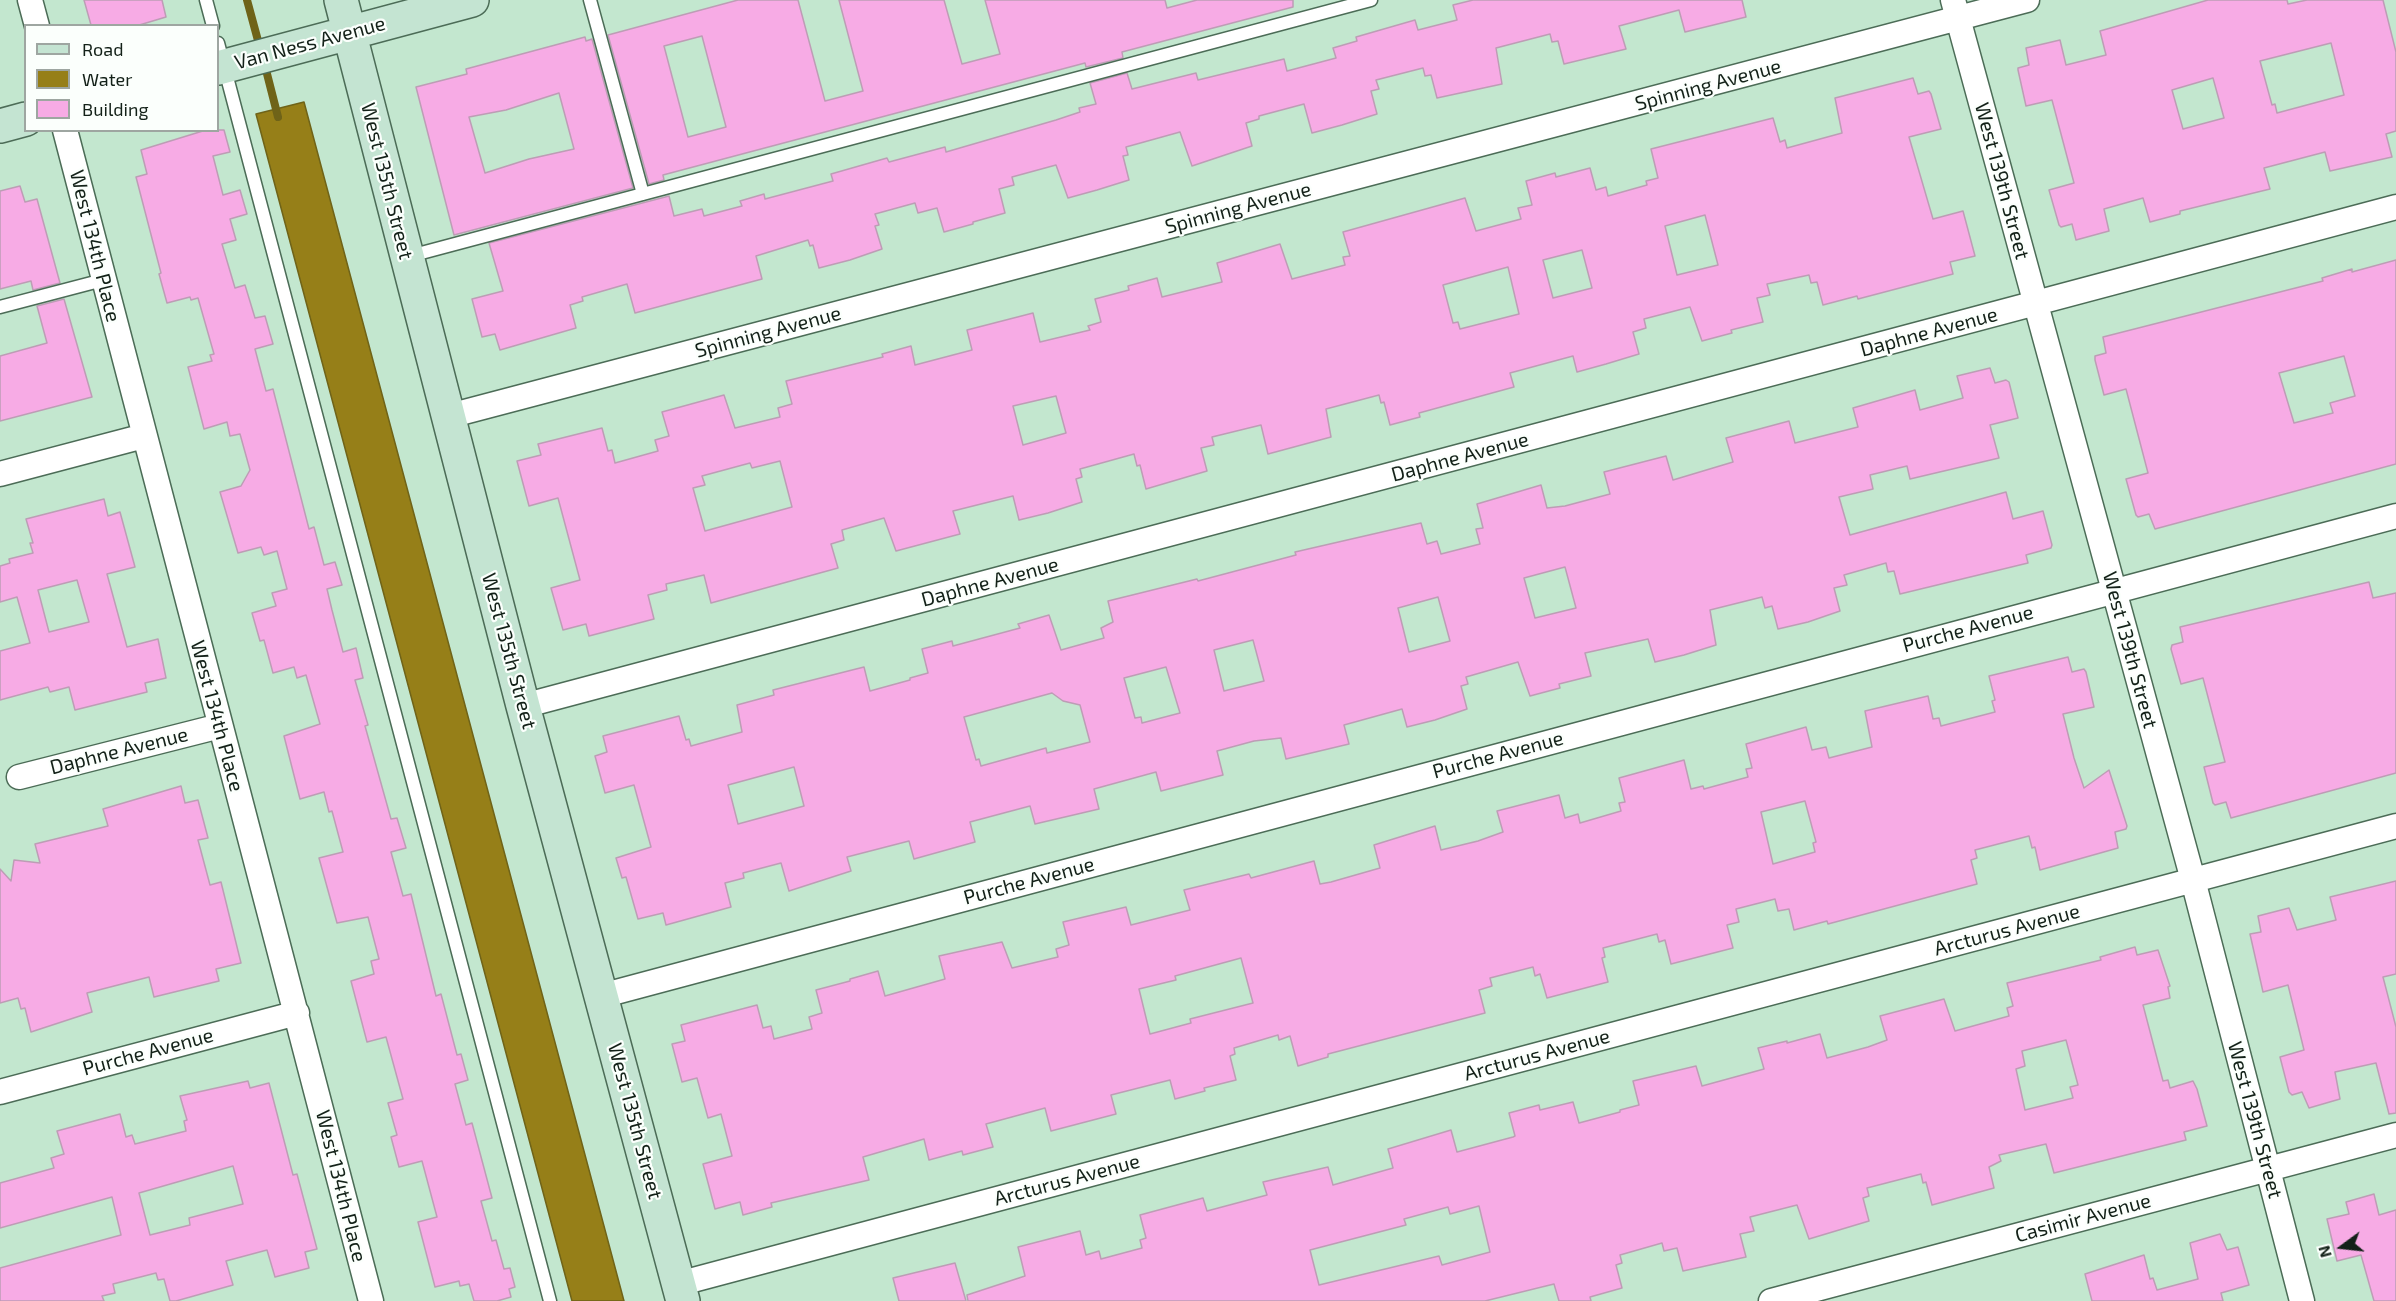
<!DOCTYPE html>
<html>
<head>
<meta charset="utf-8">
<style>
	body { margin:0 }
	#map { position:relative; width:2396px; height:1301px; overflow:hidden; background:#c3e7cf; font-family:"Exo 2",sans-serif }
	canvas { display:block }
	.legend { position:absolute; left:24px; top:24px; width:195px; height:108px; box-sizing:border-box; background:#fbfffc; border:2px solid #9ea6a1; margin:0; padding:8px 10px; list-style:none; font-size:18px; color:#132118 }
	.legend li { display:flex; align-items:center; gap:12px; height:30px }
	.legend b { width:30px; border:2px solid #9ea6a1 }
	.north { position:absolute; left:2312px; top:1217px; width:60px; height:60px; -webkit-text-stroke:4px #fbfffc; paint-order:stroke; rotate:255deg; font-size:16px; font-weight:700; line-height:24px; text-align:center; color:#132118 }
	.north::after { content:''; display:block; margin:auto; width:21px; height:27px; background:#132118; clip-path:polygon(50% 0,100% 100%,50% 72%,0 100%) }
</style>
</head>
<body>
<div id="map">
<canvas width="2396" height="1301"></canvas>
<ul class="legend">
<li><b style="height:8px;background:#c4e4d2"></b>Road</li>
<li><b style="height:16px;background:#967f18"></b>Water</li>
<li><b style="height:16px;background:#f7abe5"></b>Building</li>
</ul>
<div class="north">N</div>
</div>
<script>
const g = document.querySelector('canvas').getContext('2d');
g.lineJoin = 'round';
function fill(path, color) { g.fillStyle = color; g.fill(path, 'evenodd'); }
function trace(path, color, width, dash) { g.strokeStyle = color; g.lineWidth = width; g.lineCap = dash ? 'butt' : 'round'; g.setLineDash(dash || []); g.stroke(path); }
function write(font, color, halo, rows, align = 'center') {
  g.font = font + ' "Exo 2",sans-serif'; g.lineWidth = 4.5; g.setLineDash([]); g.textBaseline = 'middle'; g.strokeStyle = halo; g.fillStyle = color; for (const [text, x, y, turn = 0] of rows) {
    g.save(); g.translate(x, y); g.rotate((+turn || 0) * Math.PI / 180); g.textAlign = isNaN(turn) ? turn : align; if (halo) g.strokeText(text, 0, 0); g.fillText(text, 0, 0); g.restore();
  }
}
const water = new Path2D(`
	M304,102l320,1199h-52l-316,-1187z`);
fill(water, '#967f18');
trace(water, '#6f6318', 1.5);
trace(new Path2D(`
	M247,0l13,48
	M264,62l14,55`), '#6f6318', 8);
const building = new Path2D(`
	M84,0h78l4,17 -30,9h-42l-3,-1z
	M738,0h60l27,101 38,-10 -24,-91h105l18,64 38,-10 -15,-54h180l2,8 30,-8h96v7l-171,45 1,6 -37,9 -1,-4 -422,112 1,5 -15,4 -41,-149zM702,36l24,91 -38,10 -24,-91z
	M1473,0h269l4,17 -61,15 -6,-22 -60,16 7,23 -62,15 -6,-23 -6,1 -2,-8 -54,14 6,36 -65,14 -6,-23 -6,1 -2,-8 -47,12 3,9 -8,2 6,23 -35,11 -30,8 -8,-29 -45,12v3l-13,4 6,23 -60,20 -12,-34 -54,15 2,8 -5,1 6,24 -32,10 -29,8 -12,-33 -44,12 2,8 -15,4 6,24 -32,9v2l-29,8 -7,-24 -19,5 -3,-10 -40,11 4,11 -4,1 7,23 -32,11 -31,8 -6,-23 -3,1 -2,-6 -52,16 6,23 -127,34 -8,-29 -45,13 1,4 -13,4 6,23 -76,22 -5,-16 -13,3 -10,-38 31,-8 -14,-48 180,-47 5,20 28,-7 2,7 38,-10 -2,-5 24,-7 1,5 68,-18 -2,-7 56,-16 2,4 56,-15 1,5 110,-32 24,-8 -1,-4 17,-4 -6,-21 37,-10 5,16 64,-16 2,7 86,-21 3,12 49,-13 -3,-10 24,-7 -1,-4 59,-17 3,10 39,-10 -4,-15z
	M2208,0h79l1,4 19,-4h76l13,52v79l-10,3 6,23 -62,14 -5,-19 -61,16 6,21 -90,22v3l-30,8 -7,-24 -39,11 5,22 -33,9 -4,-16 -11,3 -2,-2 -10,-35 25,-7 -22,-83 -26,6 -8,-36v-2l11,-3 -3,-17 34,-8 6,25 40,-10 -6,-24zM2331,43l13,52 -67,18 -2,-9 -3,1 -12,-44zM2213,78l11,40 -41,11 -11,-39z
	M585,37l1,4 6,-2 41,149 -179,47 -38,-148 51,-13 -1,-5zM559,93l15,56 -45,10 -44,14 -16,-56 37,-7z
	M1913,78l5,16 11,-3 2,3 10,35 -32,8 24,82 30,-8 12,45 -25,6 3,12 -95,25 -1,-3 -34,9 -6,-23 -6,1 -2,-8 -42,9 3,11 -13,3 6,24 -32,8 1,3 -30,8 -12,-34 -46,12 2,9 -13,4 6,22 -33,10 -29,8 -4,-16 -63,17 4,14 -95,26 1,4 -30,8 -6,-23 -3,1 -2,-8 -53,14 5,28 -63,17 -7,-29 -49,12 2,8 -13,3 6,23 -61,18 -6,-24 -3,1 -3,-12 -54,15 2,8 -6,2 6,23 -34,11 -29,7 -6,-24 -60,15 7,23 -64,17 -12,-33 -42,12 2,10 -13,4 7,24 -127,35 -7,-28 -38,9 1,6 -19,5 6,24 -65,17 -3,-12 -23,6 -12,-42 29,-8 -22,-82 -29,8 -12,-45 24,-6 -3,-11 64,-16 6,23 4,-1 3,13 43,-12 -3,-11 14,-4 -7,-24 62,-17 11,33 45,-11 -2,-9 14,-4 -6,-23 97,-24 -1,-3 29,-8 4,19 57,-15 -5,-20 66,-17 7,29 50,-12 -2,-4 13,-4 -6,-23 34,-9 -1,-4 29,-8 5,19 60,-15 -5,-19 63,-19 12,35 53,-14 -2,-8 7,-1 -7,-24 122,-34 11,33 45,-12 -3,-11 14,-3 -6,-24 29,-8 1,4 34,-9 6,22 10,-3 2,9 39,-11 -1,-4 12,-3 -7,-29 122,-31 7,24 5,-2 2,8 55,-15 -7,-35zM1705,215l13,50 -41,10 -12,-49zM1582,250l10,38 -39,10 -10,-38zM1508,267l11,47 -59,15 -2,-7 -5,1 -10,-38zM1056,396l10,37 -43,12 -10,-39zM780,461l12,46 -87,24 -12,-43 12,-3 -3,-9 48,-13 2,5z
	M206,130h18l6,22 -17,4 10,39 17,-5 7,24 -17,5 6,21 -14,4 13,44 10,-3 10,33 10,-2 8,28 -18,5 11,42 7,-2 36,140 5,-2 10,38 11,-3 7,23 -15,4 5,21 11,42 13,-4 7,30 -8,2 13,45 -3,1 26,93 6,-1 9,30 -15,4 12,44 8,-2 25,102 5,-2 16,61 4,-1 7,26 -13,4 11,41 6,-2 20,75 -11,3 11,40 4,-1 8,29 6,-1 5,19 -6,2 2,8 -14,4h-23l-5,-17 -9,2 -1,-5 -24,6 -17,-65 19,-5 -15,-56 -23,6 -8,-30 6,-2 -9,-32 15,-4 -17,-62 -19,5 -16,-61 23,-7 -3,-13 8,-2 -11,-42 -31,6 -18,-65 24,-6 -11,-41 -3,1 -5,-20 -24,7 -16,-63 36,-12 -14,-49 -9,3 -3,-11 -21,6 -9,-33 -4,1 -8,-28 24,-7 -4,-13 15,-4 -10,-38 -13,4 -3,-8 -23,6 -18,-61 21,-6 9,-16 -10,-36 -10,2 -3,-14 -23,7 -16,-62 24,-6 -2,-6 4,-1 -16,-56 -7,2 -1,-3 -23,6 -8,-29 2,-1 -25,-96 11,-3 -6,-24z
	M20,186l5,16 12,-3 23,84 -27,7 -2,-9 -31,8v-98z
	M2396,260v204l-241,65 -6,-15 -11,3 -2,-2 -10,-36 22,-6 -22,-84 -22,6 -9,-35v-4l11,-3 -3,-16 220,-56 -1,-3 30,-9v3zM2344,356l11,40 -25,7 3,10 -39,10 -15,-50z
	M64,299l28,98 -92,24v-65l47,-13 -10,-37z
	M1990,368l5,15 11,-3 3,2 9,36 -28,7 9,33 -89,21 -3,-13 -37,9 3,14 -34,8 11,38 156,-43 7,27 30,-8 9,34 -1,3 -25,7 2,8 -128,31 -6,-23 -6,1 -2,-9 -42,12 3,10 -13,3 6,23 -32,11 -30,7 -6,-23 -7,2 -3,-11 -52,13 6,35 -32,10 -29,7 -7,-23 -63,14 6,23 -32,8 1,4 -30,8 -12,-34 -52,15 2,7 -7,2 6,23 -32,11 -28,7 -5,-18 -58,16 5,19 -63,15 -5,-21 -27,3 -37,10 6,24 -62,16 -5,-19 -62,17 5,20 -64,15 -5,-18 -60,16 5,20 -61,17 -5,-18 -62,16 4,14 -62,20 -8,-28 -38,10 1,5 -19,5 6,24 -65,18 -3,-12 -25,6 -12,-42 -4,1 -6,-20 35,-11 -17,-62 -29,8 -10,-37 12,-4 -4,-16 76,-20 7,24 3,-1 2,7 51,-14 -5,-27 37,-10 -1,-5 91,-23 6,24 40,-11v-2l18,-5 -6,-24 30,-8 1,5 67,-18 -2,-4 31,-9 12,35 43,-12 -3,-10 12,-6 -5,-21 89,-22 1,2 98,-26 -1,-3 126,-29 6,21 10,-3 4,13 39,-10 -4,-15 7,-1 -6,-24 64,-19 6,23 18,-2 45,-12 -6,-22 62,-16 7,24 60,-18 -7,-24 63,-17 6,22 63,-16 -5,-19 62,-18 5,20 43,-12 -6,-22zM1565,567l11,41 -41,10 -11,-40zM1438,597l12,44 -41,11 -11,-44zM1253,640l11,41 -40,10 -10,-41zM1166,667l14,46 -38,10 -1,-6 -6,1 -11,-40zM1052,693l11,8 17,4 10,37 -43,11 -1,-5 -65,18 -2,-7 -3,1 -12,-43zM794,767l10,39 -66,18 -10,-39z
	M104,499l4,17 12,-4 15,55 -28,7 20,73 31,-8 8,39 -21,5 2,9 -72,18 -6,-23 -19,5 -2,-5 -48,13v-49l30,-8 -13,-46 -17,5v-36l10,-3 -1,-4 24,-6 -3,-10h3l-7,-24zM77,580l12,42 -40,10 -11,-42z
	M2369,582l4,16 23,-5v180l-165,45 -5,-16 -11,3 -2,-2 -9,-36 21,-5 -22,-84 -22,6 -10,-35 1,-4 11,-3 -3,-15z
	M2068,657l4,15 12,-3 2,3 8,35 -31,7 11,44 10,30 25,-18 18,56 -1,3 -11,3 3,16 -78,22 -5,-23 -3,1 -3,-12 -54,14 2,8 -6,2 6,24 -149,40 -1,-3 -33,9 -5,-21 -11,2 -3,-12 -39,10 3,13 -12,3 6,23 -62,16 -6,-24 -6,2 -2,-8 -54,14 2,9 -3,1 6,24 -61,16 -7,-24 -5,2 -2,-9 -43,11 2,8 -13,4 6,23 -157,41v3l-30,9 -8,-30 -11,4 -1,-5 -44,13 1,6 -5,2 6,24 -32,8 1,3 -30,8 -5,-19 -59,15 5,19 -65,17 -6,-23 -59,16 7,23 -30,8 -1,-4 -33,9 -5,-21 -61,18 6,23 -98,23 1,4 -29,8 -3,-13 -25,7 -12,-45 29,-8 -11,-42 -13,4 -11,-40 -15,4 -10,-38 13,-3 -4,-16 76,-20 6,23 8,-2 3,13 38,-10 -3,-12 13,-4 -6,-23 34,-9v-2l28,-8 7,25 60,-17 -6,-23 63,-14 10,26 46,-11 -2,-8 13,-4 -6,-23 63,-15 5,18 59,-15 -6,-20 65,-16 2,4 63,-17 6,23 11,-2 49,-14 -6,-23 61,-19 6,24 37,-9 25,-9 -6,-21 62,-16 6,23 13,-4 2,9 41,-12 -2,-8 6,-1 -6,-24 65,-18 7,29 12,-3 1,3 44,-12 -2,-8 6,-1 -6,-24 60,-17 6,23 14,-3 3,11 43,-11 -7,-36 63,-15 5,23 6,-1 2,8 54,-14 -3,-11 3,-1 -6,-24zM1805,801l11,41 -3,1 2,9 -42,12 -12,-52zM1241,958l12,45 -63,16 1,4 -41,11 -11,-45 37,-9 -1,-4z
	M181,786l4,17 13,-3 10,38 -10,2 12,45 11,-3 20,81 -25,6 3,12 -65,16 -5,-20 -62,16 5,19 -61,20 -6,-24 -4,1 -3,-11 -18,5v-134l11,12 3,-21 26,3 -5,-19 73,-18 -5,-17z
	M2396,881v93l-13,3 13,50v86l-7,1 -13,-51 -41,9 5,27 -31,9 -7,-16 -10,3 -3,-3 -9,-35 24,-7 -16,-65 -25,7 -13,-58 11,-2 -3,-16 31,-8 8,22 39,-10 -6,-23z
	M2135,947l2,8 21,-5 12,36 -2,1 2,11 -27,7 20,76 5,-1 2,8 23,-7 4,8 10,37 -23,6 2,8 -132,33 -8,-29 -47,11 2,6 -12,6 5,21 -62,17 -6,-23 -3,1 -2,-9 -54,14 2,8 -6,2 6,23 -60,18 -12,-34 -47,12 4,14 -14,3 6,23 -63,14 -6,-23 -13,3 -2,-8 -42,12 2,8 -6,2 6,23 -32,9 1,4h-32l-5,-17 -69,17h-517l-1,-6 58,-19 -7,-29 62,-16 6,24 13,-4 2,8 41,-11 -2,-8 6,-2 -6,-23 63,-17 4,13 60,-16 -4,-13 65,-15 5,18 60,-17 -5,-19 63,-19 6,22 56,-15 2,-1 -6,-23 30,-8 1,5 33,-8 6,21 41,-11v-2l19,-5 -6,-24 63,-15 6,20 62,-17 -6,-21 29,-7v2l33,-9 7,24 41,-11 19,-7 -7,-24 64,-17 11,32 54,-15 -2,-8 6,-2 -6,-23 94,-23 -1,-3zM2066,1040l12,45 -8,2 3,11 -48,12 -9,-41 9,-3 -3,-15zM1479,1206l11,46 -48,13 -3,-9 -120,29 -9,-35 96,-25 -2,-6 44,-12 2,7z
	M248,1081l2,7 19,-5 24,92 4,-1 20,75 -12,3 4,16 -34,9 -8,-27 -41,11 7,24 -57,16h-6l-6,-22 -6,1 -2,-7 -43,11 2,9 -13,3 2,5h-104v-33l121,-33 -9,-38 -112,31v-45l54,-15 -3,-10 13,-4 -7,-23 63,-17 6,23 6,-2 3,9 51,-13 -2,-10 3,-1 -7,-24zM233,1166l10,38 -54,14 1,7 -40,10 -11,-42z
	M2374,1194l5,21 17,-5v91h-22l-13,-46 -24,6 -10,-42 22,-5 -3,-12z
	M2220,1234l7,16 11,-3 11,38 -28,8 2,8h-131l-7,-27 59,-19 6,24 3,-1 4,12 41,-11 -8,-36z
	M955,1263l11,38h-67l-6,-23z`);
fill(building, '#f7abe5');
trace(building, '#bd9db5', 1.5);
const lane = new Path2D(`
	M206,0l7,26
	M590,0l53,194
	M218,43l332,1258
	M410,256l961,-256
	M0,307l103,-27`);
const street = new Path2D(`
	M30,0l7,26
	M1953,0l240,880 109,421
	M65,130l306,1171
	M449,416l1578,-416
	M0,474l144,-38
	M523,706l1873,-499
	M19,777l201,-51
	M601,996l1795,-480
	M0,1092l297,-79
	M678,1284l1718,-458
	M1771,1301l625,-166`);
const secondary = new Path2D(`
	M341,0l182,706 160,595
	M218,68l254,-68
	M0,126l26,-7`);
trace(lane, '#4c6c57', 15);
trace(street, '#4c6c57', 27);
trace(secondary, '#4c6c57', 36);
trace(lane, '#fff', 12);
trace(street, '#fff', 24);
trace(secondary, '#c4e4d2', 33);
write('20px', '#132118', '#fbfffc', [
	["Van Ness Avenue",310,43,-15],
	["Spinning Avenue",1708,85,-15],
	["West 135th Street",387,181,76],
	["West 139th Street",2002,181,75],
	["Spinning Avenue",1238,208,-15],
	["West 134th Place",95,246,76],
	["Spinning Avenue",768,332,-15],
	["Daphne Avenue",1929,332,-15],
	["Daphne Avenue",1460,457,-15],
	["Daphne Avenue",990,582,-15],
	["Purche Avenue",1968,629,-15],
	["West 139th Street",2130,650,75],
	["West 135th Street",509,651,75],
	["West 134th Place",217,716,75],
	["Daphne Avenue",119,751,-14],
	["Purche Avenue",1498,755,-15],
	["Purche Avenue",1029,881,-15],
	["Arcturus Avenue",2007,930,-15],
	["Purche Avenue",148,1052,-15],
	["Arcturus Avenue",1537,1055,-15],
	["West 139th Street",2255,1120,75],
	["West 135th Street",635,1121,75],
	["Arcturus Avenue",1067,1180,-15],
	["West 134th Place",341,1186,76],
	["Casimir Avenue",2083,1218,-15]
]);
</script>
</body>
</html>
